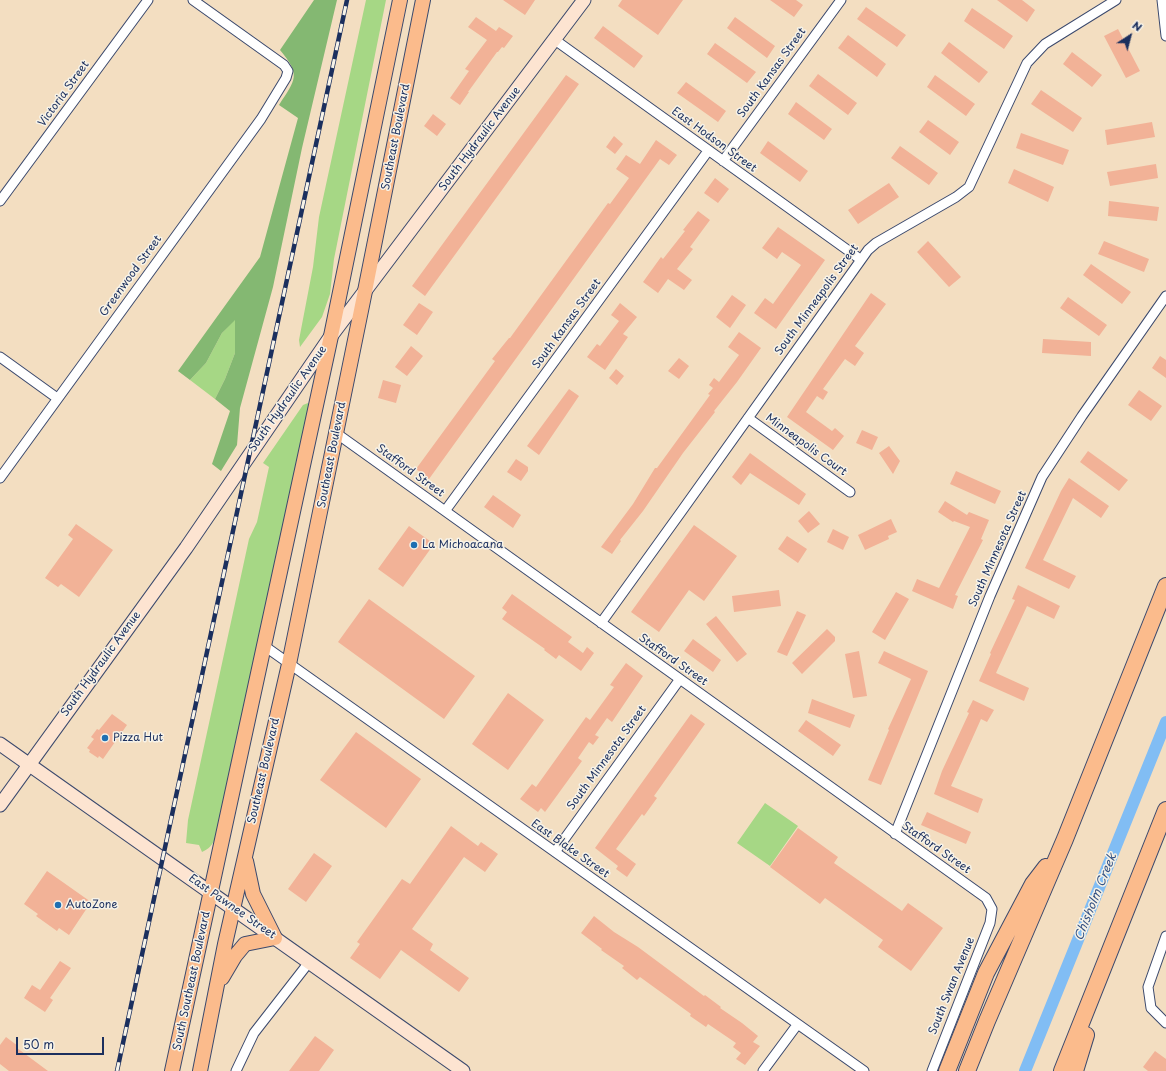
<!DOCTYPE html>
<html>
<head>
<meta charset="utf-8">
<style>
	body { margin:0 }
	#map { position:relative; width:1166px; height:1071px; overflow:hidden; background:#f3dec1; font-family:"Playpen Sans",sans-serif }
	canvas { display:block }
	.north { position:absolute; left:1110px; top:16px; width:40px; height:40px; -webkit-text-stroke:3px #f7f3e8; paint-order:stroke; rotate:36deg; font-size:11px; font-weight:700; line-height:16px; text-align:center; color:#1b2f5e }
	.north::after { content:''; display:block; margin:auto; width:14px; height:18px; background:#1b2f5e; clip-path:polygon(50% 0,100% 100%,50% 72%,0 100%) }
	.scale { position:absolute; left:16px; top:1037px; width:88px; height:18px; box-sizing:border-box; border:2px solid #1b2f5e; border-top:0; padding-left:5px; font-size:12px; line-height:14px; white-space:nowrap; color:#1b2f5e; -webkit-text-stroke:3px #f7f3e8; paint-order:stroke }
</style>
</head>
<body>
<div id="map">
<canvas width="1166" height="1071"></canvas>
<div class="north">N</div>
<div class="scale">50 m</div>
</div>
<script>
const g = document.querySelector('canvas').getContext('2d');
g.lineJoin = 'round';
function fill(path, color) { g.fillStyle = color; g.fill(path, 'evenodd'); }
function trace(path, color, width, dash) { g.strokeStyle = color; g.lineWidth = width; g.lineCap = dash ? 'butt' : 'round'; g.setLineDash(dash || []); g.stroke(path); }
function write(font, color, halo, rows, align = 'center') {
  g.font = font + ' "Playpen Sans",sans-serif'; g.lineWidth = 3; g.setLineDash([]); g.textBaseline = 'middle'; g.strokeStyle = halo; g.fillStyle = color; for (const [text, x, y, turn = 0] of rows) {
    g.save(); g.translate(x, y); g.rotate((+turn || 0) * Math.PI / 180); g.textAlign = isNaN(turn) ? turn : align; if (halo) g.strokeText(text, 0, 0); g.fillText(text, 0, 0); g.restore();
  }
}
fill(new Path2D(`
	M366,0h20l-52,259 -4,35 -8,23 -22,30 -1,-7 14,-73 6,-50z
	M235,319v34l-10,26 -10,20 -25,-19 16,-17 16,-30z
	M308,403l2,3 -95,433c-3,6 -6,10 -13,13l-3,-7 -13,-2 2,-23 61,-281 8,-17 12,-55 -6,-4 40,-58z
	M765,803l33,23 -28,40 -33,-23z`), '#a6d785');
fill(new Path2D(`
	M314,0h23l-35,148 -29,139 -33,121 -3,37 -16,26 -9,-7 18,-53 -15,-12 10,-20 10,-26v-33l-13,13 -16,30 -16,17 -12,-9 82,-114 38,-139 -19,-13c17,-26 22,-30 1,-55z`), '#84b872');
trace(new Path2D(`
	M1025,1071l141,-349`), '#81bdf4', 12);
fill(new Path2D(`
	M503,0h32l-10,15z
	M622,0h61l-25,35 -40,-29z
	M770,0h26l7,5 -9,12z
	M997,0h25l13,10 -8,12z
	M866,7l40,28 -9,12 -40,-28z
	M972,8l41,28 -9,13 -40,-28z
	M476,17l20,14 3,-4 14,9 -9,12 -2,-1 -4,5h-1l-29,40h1l-9,13 -10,-7 19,-27 -4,-2 22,-29 -19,-13z
	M735,17l40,29 -8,12 -40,-30z
	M603,26l40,30 -9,12 -40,-30z
	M1118,29l22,42 -14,7 -22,-42z
	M848,35l38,29 -9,13 -39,-29z
	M949,42l39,30 -9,11 -38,-30z
	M715,43l41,29 -9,11 -40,-29z
	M1072,52l30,23 -10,12 -29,-23z
	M818,74l39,29 -9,12 -39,-29z
	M566,75l13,9 -154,212 -13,-10z
	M935,75l40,29 -9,12 -39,-29z
	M686,82l40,29 -8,11 -41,-29z
	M1041,90l41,28 -9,14 -42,-28z
	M796,102l36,27 -8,11 -36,-26z
	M433,114l13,10 -9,12 -13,-10z
	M928,120l31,22 -9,13 -31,-23z
	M1152,122l3,15 -48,8 -2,-15z
	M1021,133l48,17 -6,15 -47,-17z
	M614,136l9,8 -8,10 -9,-7z
	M656,140l21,15 -8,10 -9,-6 -231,320 -13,-10 79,-108 -3,-2 17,-21h1l98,-135 2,1 19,-26 -13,-9 10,-14 14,9z
	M768,141l40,30 -8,11 -40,-29z
	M900,146l38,27 -9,12 -38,-27z
	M1156,164l2,14 -48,8 -3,-14z
	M1014,169l40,18 -6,15 -40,-19z
	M715,178l14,11 -11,14 -14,-10z
	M889,183l10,14 -41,27 -10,-14z
	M1109,201l50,6 -2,14 -49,-5z
	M698,211l12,9 -20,27 3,2 -16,20 15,11 -8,10 -16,-11 -10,14 -15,-11 18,-25 2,2 22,-28 -2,-1z
	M778,227l47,33 -49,69 -22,-16 11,-15 8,6 28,-39 -19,-13 -5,7 -15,-11z
	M928,241l33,36 -12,10 -32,-35z
	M1104,241l45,18 -5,13 -46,-18z
	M1091,264l40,28 -9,12 -39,-29z
	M871,293l15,11 -31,42 9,7 -9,13 -10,-7 -22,30 5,3 -5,8 -6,-4 -11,16 26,19 3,-3 9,8 -11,14 -46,-33z
	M732,295l14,10 -16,23 -14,-11z
	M1068,297l39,28 -8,11 -39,-28z
	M419,303l14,9 -16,23 -14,-10z
	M620,303l17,14 -14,17 5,3 -23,33 -18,-13 10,-13 3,2 19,-25 -8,-6z
	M739,332l22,16 -24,34 -23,29 1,1 -32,41 -40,58 -23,29 1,1 -9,13 -11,-7 32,-43 22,-36h2l53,-73 -2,-1 5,-6 -4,-3 5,-7 5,4 20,-27 -11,-8z
	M1043,339l48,3v14l-49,-3z
	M411,346l12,10 -16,20 -12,-9z
	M1160,356l6,4v18l-14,-10z
	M679,358l10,8 -10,13 -11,-8z
	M616,369l8,7 -7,9 -8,-7z
	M383,380l18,5 -5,18 -18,-5z
	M569,389l10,7 -40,59 -12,-9z
	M1139,390l23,16 -11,15 -23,-16z
	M862,430l16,7 -6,13 -16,-7z
	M889,446l11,15 -7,13 -14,-21z
	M1088,451l40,29 -9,11 -39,-29z
	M750,453l56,41 -7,11 -49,-32 -9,12 -9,-8z
	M516,459l12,8v4l-7,10 -14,-9z
	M956,471l45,20 -6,13 -45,-20z
	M1069,478l40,28 -8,12 -28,-20 -30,62 33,16 -7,13 -44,-21 36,-77z
	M493,495l28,20 -8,13 -29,-21z
	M945,501l22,14 2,-3 20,8 -8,19 2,1 -28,55 3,1 -5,13 -41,-18 5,-12 22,9 31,-61 -16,-6 -1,1 -15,-10z
	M809,511l11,13 -12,9 -10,-12z
	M891,519l6,13 -9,4 1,3 -24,11 -7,-15z
	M76,524l37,26 -34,47 -18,-13 -3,3 -13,-9 28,-39 -5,-4z
	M694,525l43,31 -33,45 -15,-11 -30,42 -28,-20z
	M409,526l25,18 -31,43 -25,-18z
	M833,529l16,8 -6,13 -16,-8z
	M787,536l20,13 -9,14 -20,-14z
	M1018,585l42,21 -6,13 -27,-13 -31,67 33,15 -5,13 -45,-20 12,-27 -1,-1 25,-53 -3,-1z
	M779,590l2,16 -47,6 -2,-16z
	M896,592l13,7 -24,41 -13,-8z
	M512,594l60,43 -4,5 15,11 4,-6 7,6 -13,18 -22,-16 -3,4 -12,-9 1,-1 -43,-30 5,-7 -5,-4z
	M369,599l106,77 -31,43 -106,-77z
	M797,611l9,4 -19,41 -10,-4z
	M716,616l31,38 -10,8 -31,-38z
	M827,629l8,8v4l-33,33 -10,-11z
	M693,639l28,21 -8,12 -29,-21z
	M859,651l8,45 -14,2 -8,-44z
	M884,651l44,20 -47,114 -13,-5 21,-50 -1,-1 23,-50 -33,-16z
	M626,663l17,13 -31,46 -5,-4 -12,17 4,2 -6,8 -4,-3 -11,16 4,3 -29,40 -8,11 -4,-4 -3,4 -18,-13 12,-15 4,3 50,-70 4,3 24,-33 -4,-2z
	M508,693l36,27 -36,50 -36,-26z
	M812,699l43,16 -5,13 -42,-15z
	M973,700l21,10 -7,12 -6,-3 -30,67 32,13 -5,14 -44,-19 8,-23 27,-58 -2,-1z
	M112,714l15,11 -24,34 -4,-3 -1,2 -9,-6 1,-2 -3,-2 7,-9 -3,-2 6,-8 2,1z
	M691,714l14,10 -51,72 3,2 -13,18 -2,-2 -26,35 20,15 -9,13 -11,-8 2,-3 -23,-18z
	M806,720l35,25 -8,11 -35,-25z
	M356,732l65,47 -35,49 -66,-48z
	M927,812l44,20 -5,12 -45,-19z
	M451,826l27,20 3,-4 17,12 -13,18 -21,-15 -52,72 21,15 -3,6 39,28 -10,14 -58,-42 -21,29 -30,-21 10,-14 -3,-2 45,-63 8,5z
	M798,828l40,29 -4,6 68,48 6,-8 35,25 -32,43 -33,-24 5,-7 -58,-42 -5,6 -50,-37z
	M314,853l18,13 -26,36 -18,-13z
	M47,871l44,31 -22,33 -10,-7 -2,3 -21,-15 2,-2 -14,-10z
	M594,916l20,16 24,15 66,49 1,-1 16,12 -1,1 22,15 16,13 -5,6 7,4 -15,19 -9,-6 5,-6 -8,-6 3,-4 -28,-19 -2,3 -16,-11 1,-2 -51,-37 -3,3 -15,-12 2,-2 -23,-16 1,-1 -21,-16z
	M60,961l11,7 -21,30 3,2 -8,12 -21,-14 8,-13 8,5z
	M315,1036l19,14 -15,21h-30z
	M6,1037l12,9 -1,2 31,23h-39l-9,-7v-19z
	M1155,1051l11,8v12h-18l-5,-4z`), '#f2b297');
const street = new Path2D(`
	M1162,0l4,36
	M555,40l305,219
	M723,161l118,-161
	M0,201l148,-201
	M0,357l57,41
	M748,418l102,74
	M336,433l650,465 6,11 -2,14 -58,148
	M0,478l261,-359 25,-41 2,-7 -4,-6 -91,-65
	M445,511l263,-360
	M601,623l80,-111 187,-262 8,-7 80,-46 13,-10 58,-124 18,-19 71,-44
	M263,645l601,426
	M895,834l95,-238 52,-119 40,-61 84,-120
	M555,852l125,-173
	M1166,936l-18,51 3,21 15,15
	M236,1071l18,-38 56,-72
	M763,1071l34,-46`);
const secondary = new Path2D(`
	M0,744l463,327
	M0,805l186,-257 145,-212 253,-336`);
const primary = new Path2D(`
	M222,978l13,-22 10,-12 30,-6 -22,-44 -7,-33
	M172,1071l159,-735 69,-336
	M200,1071l25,-127 64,-280 76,-373 58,-291`);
const highway = new Path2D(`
	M947,1071l39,-98 47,-89 13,-17
	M967,1071l20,-50 78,-182 101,-253
	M1062,1071l104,-261
	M1075,1071l11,-36`);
trace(street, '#3b496d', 11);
trace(secondary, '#3b496d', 15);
trace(primary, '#3b496d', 16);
trace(highway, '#3b496d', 18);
trace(street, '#fff', 9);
trace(secondary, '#fde4d1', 13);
trace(primary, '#fbbb8c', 14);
trace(highway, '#fbbb8c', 16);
const rail = new Path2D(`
	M117,1071l230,-1071`);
trace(rail, '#1b2f5e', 4.5);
trace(rail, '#f7f3e8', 3, [9]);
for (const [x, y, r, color] of [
	[414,545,4,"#1f6fb2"],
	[105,738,4,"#1f6fb2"],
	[58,905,4,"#1f6fb2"]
]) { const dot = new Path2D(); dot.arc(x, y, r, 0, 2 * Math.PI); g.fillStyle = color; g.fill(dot); trace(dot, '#f7f3e8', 1.5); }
write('11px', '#1b2f5e', '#f7f3e8', [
	["South Kansas Street",772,73,-54],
	["Victoria Street",64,94,-54],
	["Southeast Boulevard",396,137,-79],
	["South Hydraulic Avenue",480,139,-53],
	["East Hodson Street",714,140,36],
	["Greenwood Street",131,276,-54],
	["South Minneapolis Street",817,300,-54],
	["South Kansas Street",567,324,-54],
	["South Hydraulic Avenue",288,399,-55],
	["Minneapolis Court",806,445,36],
	["Southeast Boulevard",332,455,-79],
	["Stafford Street",410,471,36],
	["South Minnesota Street",998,549,-66],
	["Stafford Street",673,660,35],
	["South Hydraulic Avenue",101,664,-54],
	["South Minnesota Street",607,758,-54],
	["Southeast Boulevard",264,771,-77],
	["Stafford Street",936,848,35],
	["East Blake Street",570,849,35],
	["East Pawnee Street",232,907,35],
	["South Southeast Boulevard",192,981,-78],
	["South Swan Avenue",952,986,-68]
]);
write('11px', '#1b2f5e', '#f7f3e8', [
	["La Michoacana",422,545],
	["Pizza Hut",113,738],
	["AutoZone",66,905]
], 'left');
write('italic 12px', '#345284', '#f7f3e8', [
	["Chisholm Creek",1096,897,-68]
]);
</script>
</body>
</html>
